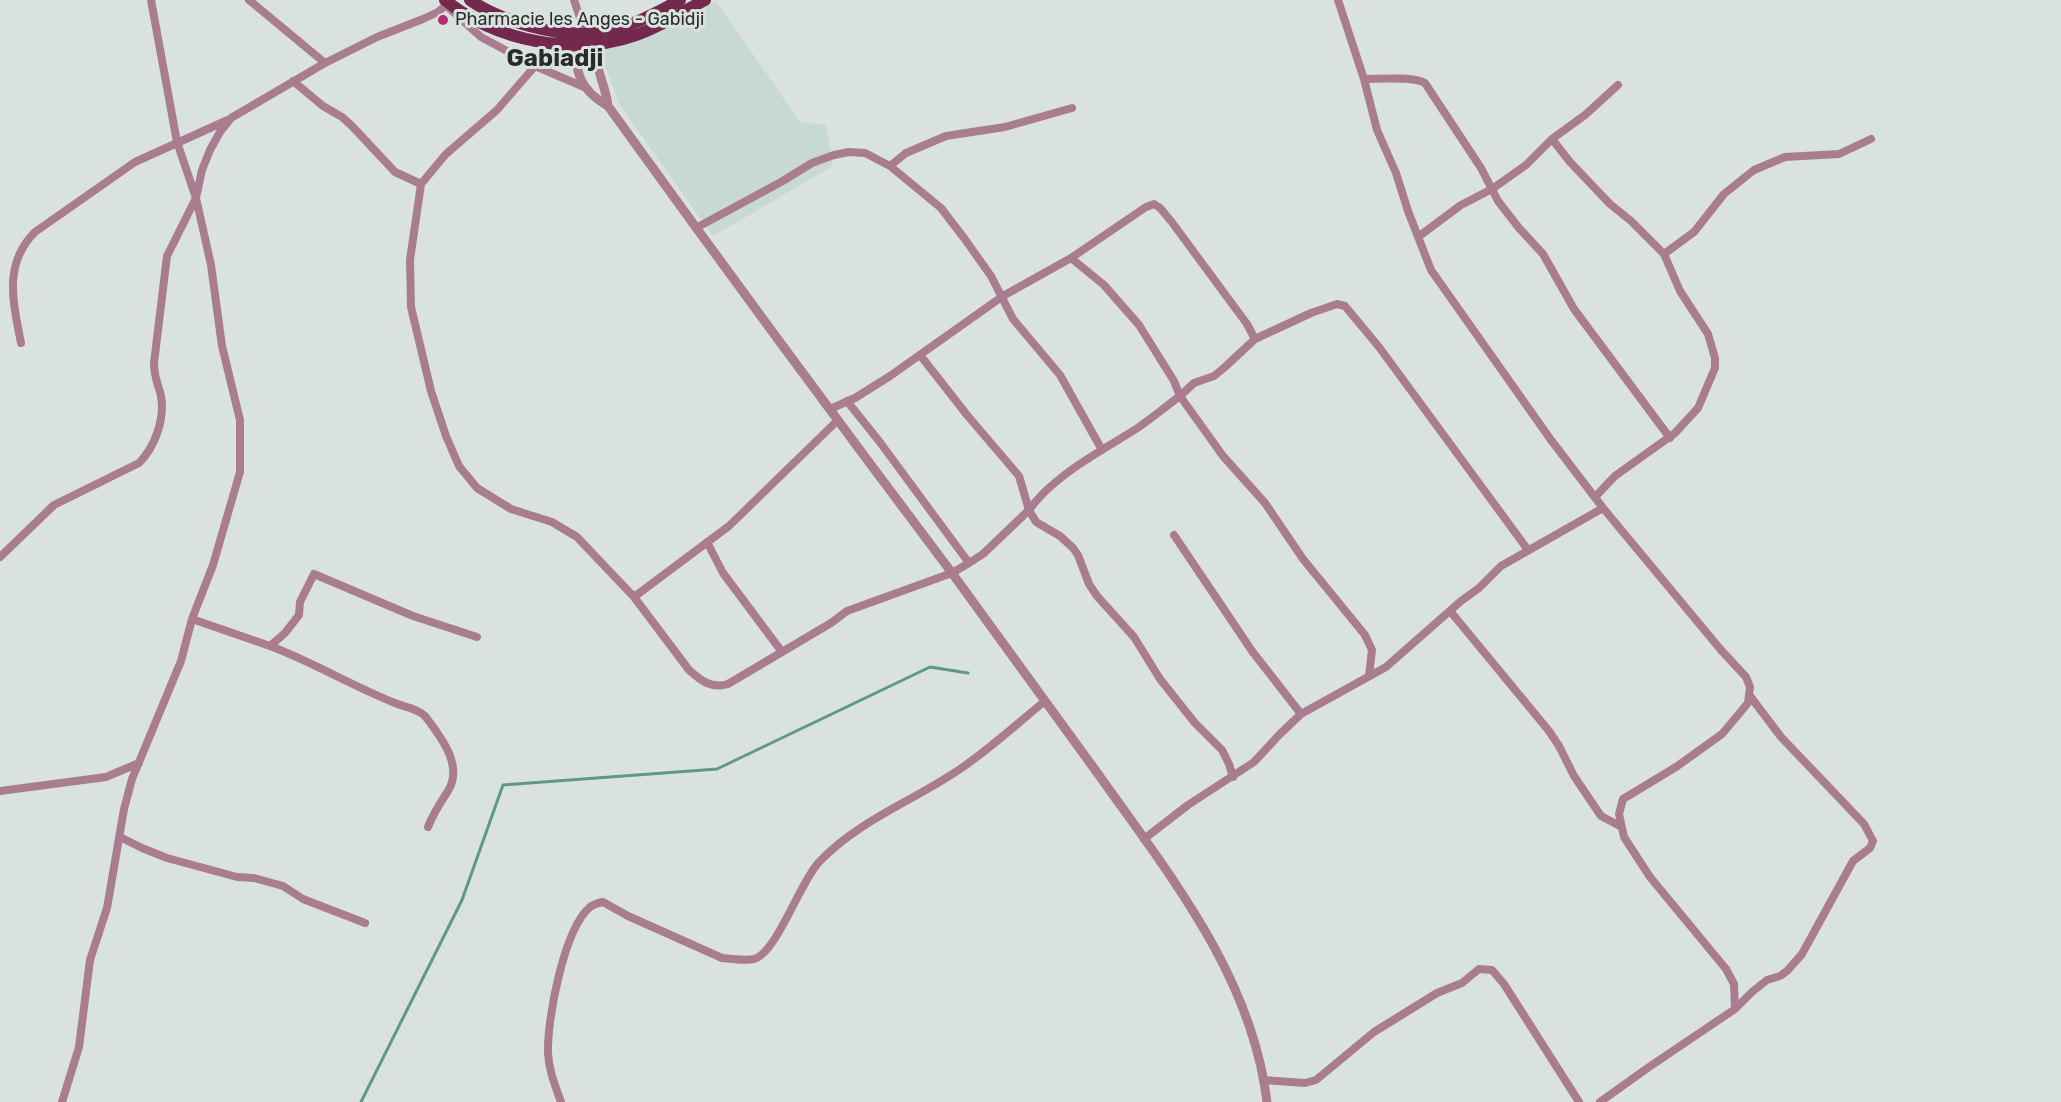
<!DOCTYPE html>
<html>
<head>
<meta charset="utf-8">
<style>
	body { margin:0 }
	canvas { display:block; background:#dae2df }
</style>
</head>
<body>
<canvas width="2061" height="1102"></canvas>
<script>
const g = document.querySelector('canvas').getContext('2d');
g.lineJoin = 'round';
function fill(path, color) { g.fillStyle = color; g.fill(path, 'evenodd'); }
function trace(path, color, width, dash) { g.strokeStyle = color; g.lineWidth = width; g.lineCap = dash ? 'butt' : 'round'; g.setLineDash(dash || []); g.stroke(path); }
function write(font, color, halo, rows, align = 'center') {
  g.font = font + ' Rubik,sans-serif'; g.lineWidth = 6; g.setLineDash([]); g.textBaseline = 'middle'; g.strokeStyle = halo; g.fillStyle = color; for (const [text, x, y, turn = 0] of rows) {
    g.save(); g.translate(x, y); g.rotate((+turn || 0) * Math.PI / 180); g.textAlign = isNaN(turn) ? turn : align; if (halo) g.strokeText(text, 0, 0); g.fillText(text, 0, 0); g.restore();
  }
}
fill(new Path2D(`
	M716,1l84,121 26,3 7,41 -120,70 -94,-132 -19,-52 63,-24z`), '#c8d8d2');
trace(new Path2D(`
	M361,1102l101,-202 41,-115 214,-16 213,-102 38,6`), '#5d9a84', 3);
trace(new Path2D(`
	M249,0l76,63
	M574,0l11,33
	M1338,0l26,79 13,51 19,43 12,38 23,59 120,170 52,68 118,142 25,27 4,10 -2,16 -26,31 -46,33 -53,32 -4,15 5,23 26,40 76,92 8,15 1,25 -86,58 -49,35
	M450,9l31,28 54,29 49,21
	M535,66l-38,44 -51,44 -25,30 -11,76 1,47 20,84 15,45 13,30 18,22 34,21 41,13 25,15 57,60 55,73c12,11 23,19 39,14l103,-61 16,-12 105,-38 17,-10 14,-9 46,-44 -10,-34 -52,-61 -47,-60
	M1364,79c15,0 51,-3 61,4l56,85 17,33 21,27 24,26 31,55 96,129
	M293,81l30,25 19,11 10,9 43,46 26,12
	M1552,139l18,23 40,42 21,17 33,33 16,37 28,43 7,24v10l-17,40 -23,25 -60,43 -20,21
	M890,166l16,-13 40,-17 59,-9 67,-19
	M696,228l85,-46 31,-19 22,-8 15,-3 16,1 25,13 51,42 23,30 27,38 22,43 47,56 42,75
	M1418,237l43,-32 31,-16 34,-24 26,-26 33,-24 33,-30
	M1664,254l30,-22 30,-38 30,-24 31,-13 54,-3 32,-15
	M1071,258l33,27 35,40 35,56 6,15 14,-13 20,-7 11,-9 30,-28 56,-26 26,-9 8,2 34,41 149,203
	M21,343c-8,-41 -18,-79 14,-111l100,-70 95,-43
	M847,401l32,40 90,122
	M830,409l25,-11 35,-22 113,-80 68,-38 75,-51 8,-3 6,4 11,13 76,103 8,15
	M1174,535l78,116 49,63
	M707,542l16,31 59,79
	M0,557l54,-52 85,-42c16,-16 26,-44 22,-67 -3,-13 -7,-18 -7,-33l13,-107 29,-58 -19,-56 -26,-142
	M634,597l95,-71 109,-106
	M1450,611l99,120 10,15 15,30 27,40 19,10
	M192,619l78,27 15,-13 14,-18 1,-13 14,-28 99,42 64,21
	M270,646c43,16 82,40 125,57 9,4 22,5 30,13 15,20 39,49 23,75 -8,12 -15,23 -20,36
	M1233,777l-4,-13 -7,-14 -27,-27 -35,-44 -26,-42 -37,-41 -8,-12 -11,-29 -5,-7 -13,-12 -24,-14 -7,-12c25,-35 71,-58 107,-81 15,-10 29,-22 44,-33l43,60 42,47 38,56 62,76 7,15 -3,26
	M0,791l106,-14 33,-14
	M120,837l22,11 25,10 70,19 17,1 29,8 20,13 62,24
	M1144,839l44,-34 66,-43 26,-28 21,-20 85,-47 75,-66 18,-13 22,-22 102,-58
	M1735,1009l17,-17 15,-12 13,-4 7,-5 15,-17 51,-93 17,-13 3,-7 -9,-17 -83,-87 -31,-41
	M1263,1080l42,3 11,-3 58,-48 63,-39 25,-10 17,-14 13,1 12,14 75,118
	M62,1102l17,-55 11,-87 17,-52 17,-99 8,-30 49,-118 11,-42 21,-54 27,-93v-52l-18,-74 -11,-81 -15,-67 6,-28 8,-20 10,-18 11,-14 94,-55 52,-26 46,-18 15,-7 13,-11
	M561,1102c-6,-17 -12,-31 -13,-49 -1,-34 16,-124 42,-146 4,-3 8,-4 13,-5l25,14 94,42c10,1 22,3 32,1 22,-5 46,-77 65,-97 41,-43 97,-62 144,-95 29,-20 55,-44 82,-66`), '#a97d8f', 8);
trace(new Path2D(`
	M594,39c-3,19 12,46 14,67
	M576,40c-2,32 4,50 32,66 113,157 228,313 344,467 50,68 99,137 149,205 70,99 151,199 166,324`), '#a97d8f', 9);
trace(new Path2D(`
	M445,0c51,41 129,57 191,35 24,-8 46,-23 69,-35
	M470,0c30,21 87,37 124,33 31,-3 59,-18 86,-33`), '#73294d', 12);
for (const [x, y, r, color] of [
	[443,20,6,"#b42f74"]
]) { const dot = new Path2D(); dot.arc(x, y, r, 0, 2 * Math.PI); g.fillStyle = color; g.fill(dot); trace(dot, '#dae2df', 2); }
write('18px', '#2a2d2c', '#dae2df', [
	["Pharmacie les Anges - Gabidji",455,20]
], 'left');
write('bold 24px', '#262c2a', '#dae2df', [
	["Gabiadji",555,59]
]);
</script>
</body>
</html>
